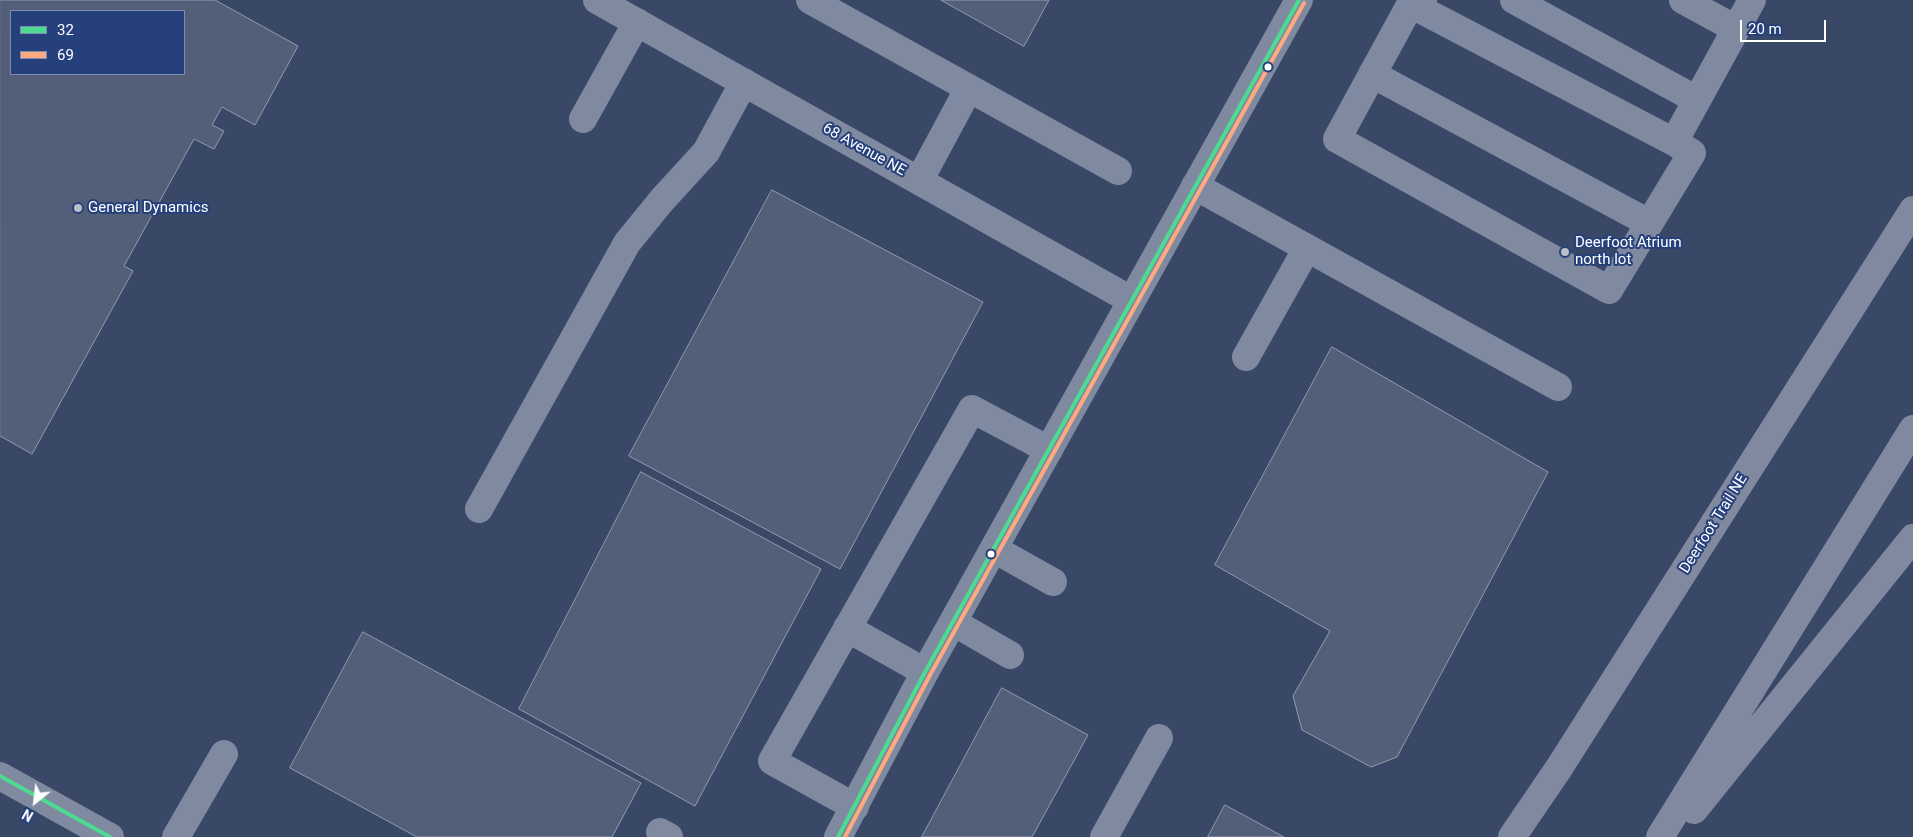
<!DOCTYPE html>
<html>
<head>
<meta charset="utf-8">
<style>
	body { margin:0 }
	#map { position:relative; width:1913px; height:837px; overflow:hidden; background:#3a4868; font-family:Roboto,sans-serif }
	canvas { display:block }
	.legend { position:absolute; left:10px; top:10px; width:175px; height:65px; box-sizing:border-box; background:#26407c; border:1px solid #7d8cb0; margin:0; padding:6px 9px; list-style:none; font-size:15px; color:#fff }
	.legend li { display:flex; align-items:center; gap:10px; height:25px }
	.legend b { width:25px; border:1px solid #7d8cb0 }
	.north { position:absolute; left:10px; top:777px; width:50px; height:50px; -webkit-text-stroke:4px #26407c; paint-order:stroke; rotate:209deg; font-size:14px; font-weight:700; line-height:20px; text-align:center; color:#fff }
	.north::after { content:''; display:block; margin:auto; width:18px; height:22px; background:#fff; clip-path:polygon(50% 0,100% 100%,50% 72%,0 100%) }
	.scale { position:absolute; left:1740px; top:20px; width:86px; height:22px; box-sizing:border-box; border:2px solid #fff; border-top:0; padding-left:6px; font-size:15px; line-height:18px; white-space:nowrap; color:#fff; -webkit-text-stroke:4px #26407c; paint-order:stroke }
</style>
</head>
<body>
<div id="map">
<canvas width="1913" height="837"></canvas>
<ul class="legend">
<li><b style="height:6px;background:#4ddb92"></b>32</li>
<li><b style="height:6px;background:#ffa980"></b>69</li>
</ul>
<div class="north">N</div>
<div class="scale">20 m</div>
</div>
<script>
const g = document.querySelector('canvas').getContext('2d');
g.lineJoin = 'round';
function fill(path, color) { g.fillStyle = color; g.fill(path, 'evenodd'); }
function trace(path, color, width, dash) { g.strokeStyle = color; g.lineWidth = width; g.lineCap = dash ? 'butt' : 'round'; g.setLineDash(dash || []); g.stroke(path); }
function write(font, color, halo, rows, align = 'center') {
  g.font = font + ' Roboto,sans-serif'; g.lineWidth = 4; g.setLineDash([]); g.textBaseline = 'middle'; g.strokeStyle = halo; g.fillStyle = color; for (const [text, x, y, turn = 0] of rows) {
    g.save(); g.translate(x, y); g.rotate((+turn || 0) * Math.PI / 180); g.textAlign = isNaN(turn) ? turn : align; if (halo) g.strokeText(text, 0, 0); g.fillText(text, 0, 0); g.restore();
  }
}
const building = new Path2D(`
	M0,0h215l83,46 -43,79 -33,-18 -10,18 12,6 -10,18 -20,-10 -70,127 9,5 -101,183 -32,-18zM11,11h173v63h-173z
	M941,0h108l-25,46z
	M772,190l211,112 -143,267 -211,-113z
	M1332,347l216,125 -151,285 -26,10 -69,-37 -9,-34 37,-65 -115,-66z
	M641,472l180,97 -126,237 -176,-97z
	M363,632l278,151 -29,54h-195l-127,-69z
	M1002,688l86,47 -56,102h-110z
	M1225,805l59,32h-76z`);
fill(building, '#535f78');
trace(building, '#929bae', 1);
trace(new Path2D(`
	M597,0l534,300
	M810,0l308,171
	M1423,0l-5,8 -8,-3 -73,134 272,151 83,-137 -18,-11 78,-142
	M1514,0l183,100
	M1683,0l53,29
	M1418,8l256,134
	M1372,74l277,149
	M583,119l54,-97
	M919,181l50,-93
	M1195,186l363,201
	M1246,357l61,-109
	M479,509l148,-266 35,-43 44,-48 38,-70
	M994,549l59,33
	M953,622l57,33
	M847,628l78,44
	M0,776l110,61
	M855,807l-83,-46 200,-352 77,41
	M660,832l9,5
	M176,837l48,-83
	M838,837l87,-165 374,-672
	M1104,837l55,-99`), '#7f899f', 28);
trace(new Path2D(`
	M1694,810l219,-272
	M1512,837l47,-69 354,-558
	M1660,837l253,-408`), '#80899f', 28);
trace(new Path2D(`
	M0,776l110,61
	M838,837l87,-165 374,-672`), '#4ddb92', 4);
trace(new Path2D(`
	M845,837l85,-162 374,-672`), '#ffa980', 4);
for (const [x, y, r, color] of [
	[1268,67,4.5,"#fff"],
	[78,208,5,"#babfca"],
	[1565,252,5,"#babfca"],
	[991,554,4.5,"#fff"]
]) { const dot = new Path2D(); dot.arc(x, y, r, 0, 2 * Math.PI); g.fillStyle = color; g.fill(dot); trace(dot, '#26407c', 2); }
write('15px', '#fff', '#26407c', [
	["68 Avenue NE",864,150,29],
	["Deerfoot Trail NE",1714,524,-58]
]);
write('15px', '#fff', '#26407c', [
	["General Dynamics",88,208],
	["Deerfoot Atrium",1575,243],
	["north lot",1575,260]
], 'left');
</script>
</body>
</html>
